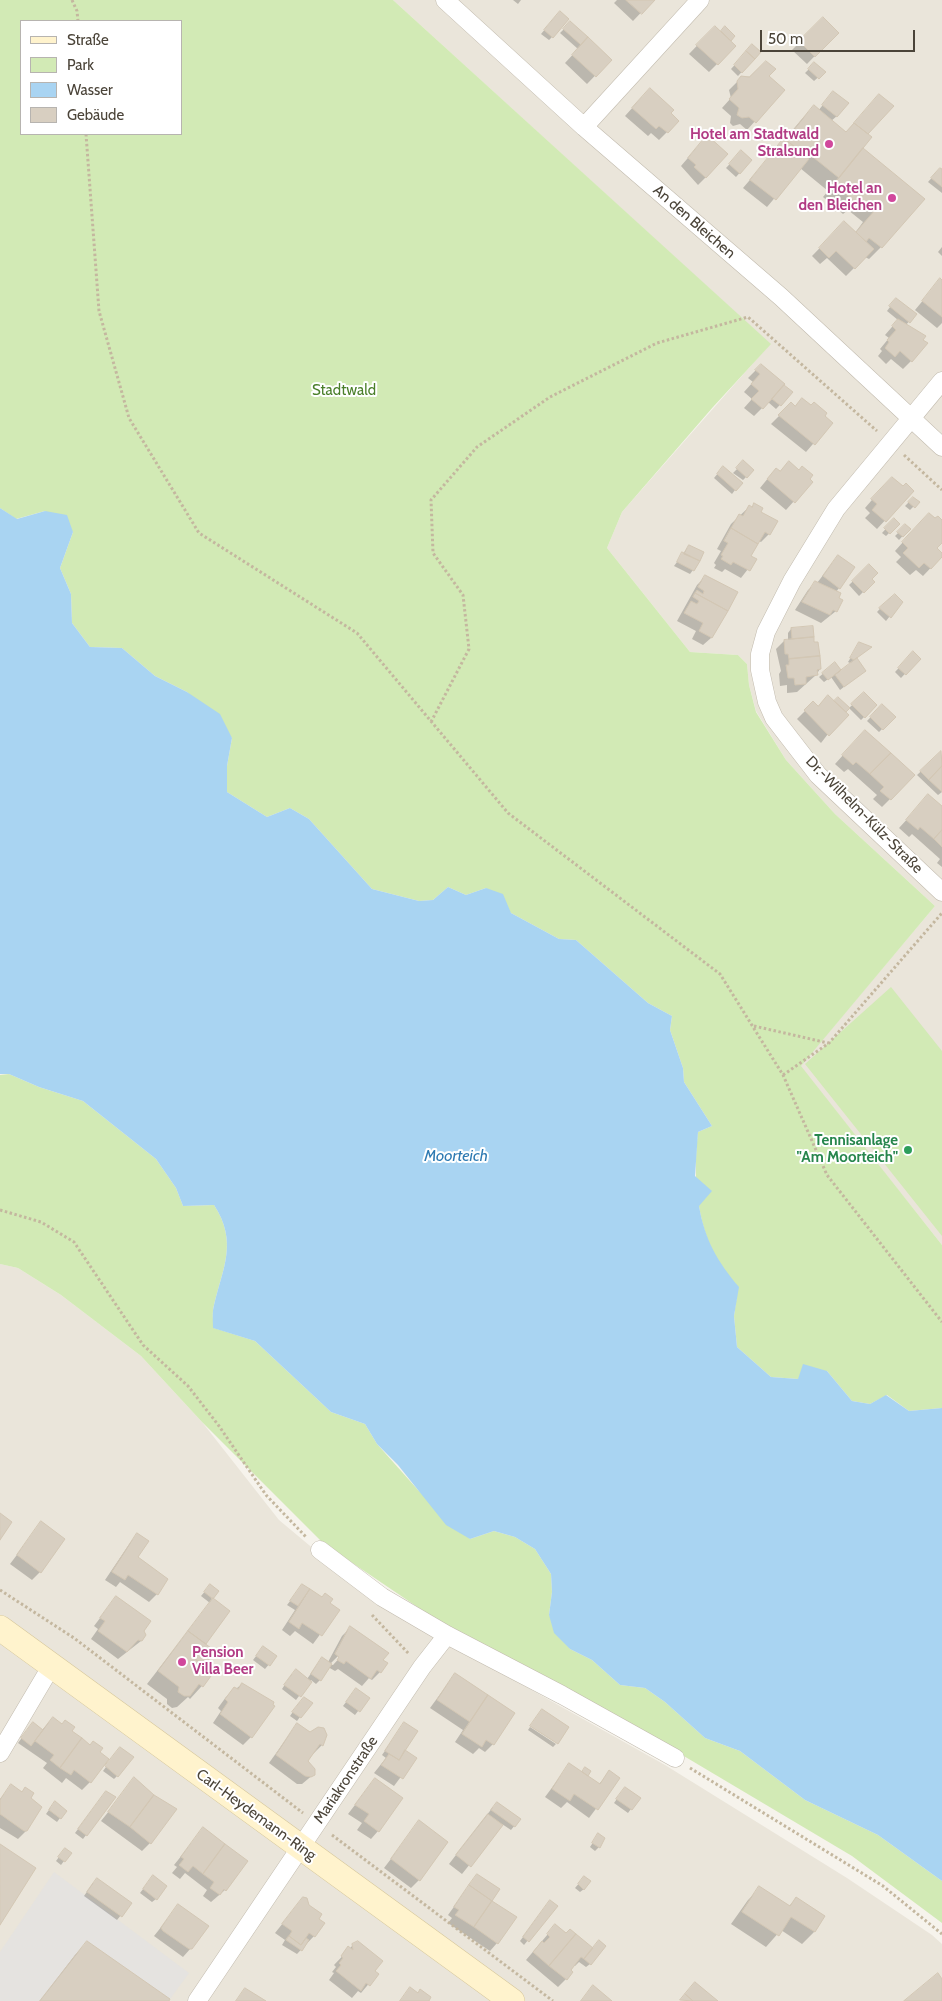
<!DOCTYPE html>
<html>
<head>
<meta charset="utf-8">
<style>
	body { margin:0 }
	#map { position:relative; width:942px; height:2001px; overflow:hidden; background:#f6f3ec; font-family:Cabin,sans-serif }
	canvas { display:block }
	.legend { position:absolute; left:20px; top:20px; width:162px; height:115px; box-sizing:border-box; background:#fff; border:1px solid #b7b4b0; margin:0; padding:6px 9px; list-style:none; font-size:15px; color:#4b4439 }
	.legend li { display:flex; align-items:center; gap:10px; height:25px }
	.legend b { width:25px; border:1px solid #b7b4b0 }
	.scale { position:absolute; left:760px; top:30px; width:155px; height:22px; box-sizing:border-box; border:2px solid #4b4439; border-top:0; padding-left:6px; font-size:15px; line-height:18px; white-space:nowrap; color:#4b4439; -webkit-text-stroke:4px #fff; paint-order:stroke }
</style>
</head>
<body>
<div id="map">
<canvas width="942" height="2001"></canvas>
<ul class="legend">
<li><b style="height:6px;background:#fff3cd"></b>Straße</li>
<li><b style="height:14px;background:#d2eab5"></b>Park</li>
<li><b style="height:14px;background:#a9d4f2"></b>Wasser</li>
<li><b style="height:14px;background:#d8cfc1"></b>Gebäude</li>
</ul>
<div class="scale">50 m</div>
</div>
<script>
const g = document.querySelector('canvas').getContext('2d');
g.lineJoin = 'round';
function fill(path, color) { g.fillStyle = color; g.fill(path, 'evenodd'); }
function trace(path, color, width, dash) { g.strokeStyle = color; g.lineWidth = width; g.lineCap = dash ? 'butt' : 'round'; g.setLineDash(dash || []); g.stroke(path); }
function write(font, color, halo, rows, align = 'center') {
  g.font = font + ' Cabin,sans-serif'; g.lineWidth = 4; g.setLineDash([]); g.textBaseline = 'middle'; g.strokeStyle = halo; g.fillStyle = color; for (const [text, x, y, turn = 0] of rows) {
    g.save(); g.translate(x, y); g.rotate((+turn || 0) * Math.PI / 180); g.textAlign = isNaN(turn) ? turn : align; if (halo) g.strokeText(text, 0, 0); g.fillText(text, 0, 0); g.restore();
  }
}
fill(new Path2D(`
	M393,0h549v1245l-142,-179 135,-160 -100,-92 -49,-54 -30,-49 -7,-26 -2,-21 -9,-9 -48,-3 -83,-104 15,-36 148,-168z
	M0,1264l18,4 43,27 80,61 61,66 77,98 103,86 283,159 182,113 85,57 10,9v57h-942z`), '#eae5da');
fill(new Path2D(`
	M0,0h393l378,344 -58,63 -91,105 -15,36 83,104 48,3 9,9 2,21 7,27 30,48 49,54 100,92 -134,160 141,179v163l-33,3 -22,-16 -17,9 -18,-3 -25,-30 -29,8 -27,-2 -34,-30 -3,-31 4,-29c-6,-8 -16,-17 -21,-27 -21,-39 -24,-85 -19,-128l14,-6 -28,-44 -1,-14 -13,-38 2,-14 -24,-13 -72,-63 -17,-1 -48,-26 -25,-25 -20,7 -18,-8 -15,13 -14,1 -47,-12 -63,-70 -19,-11 -23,9 -40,-25v-26l5,-28 -45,-46 -32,-16 -33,-28 -32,-1 -18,-24 -1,-29 -11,-26 13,-36 -28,-21 -29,8 -16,-11zM21,21h160v113h-160z
	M891,987l51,64v185l-137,-172z
	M9,1074l30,13 44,14 73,58 20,29 7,18 31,-1c24,37 9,62 0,100 -2,7 -1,16 0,23l41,13 76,71 34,12 12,20 41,46 52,49 24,-8 21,6 20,12 16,25 1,18 -3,23 21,34 22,11 28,25 25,3 20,14 40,36 35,13 65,49 73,35 64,46v42l-90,-67 -222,-132 -189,-101 -118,-80 -121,-121 -61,-66 -80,-61 -43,-27 -18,-4v-189z`), '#d2eab5');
fill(new Path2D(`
	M54,1872l135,101 -19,26 -83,-58 -47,60h-40v-49z`), '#e5e3e0');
fill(new Path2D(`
	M0,508l17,11 28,-8 22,4 6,17 -13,36 11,26 1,29 18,24 32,1 33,28 32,16 33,22 12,24 -5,28v26l40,25 23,-9 19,11 63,70 47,12 14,-1 15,-13 18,8 20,-7 17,6 8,19 48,26 17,1 72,63 24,13 -2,14 13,38 1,14 28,44 -14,6 -3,44 17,15 -13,15c6,34 18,55 40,81l-5,29 3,31 34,30 27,2 5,-15 24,7 25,30 18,3 16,-9 23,16 33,-3v473l-64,-46 -73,-35 -65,-49 -35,-13 -40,-36 -20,-14 -25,-3 -28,-25 -22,-11 -16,-16 -5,-18 3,-23 -1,-18 -16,-25 -20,-12 -21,-6 -24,8 -24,-14 -48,-60 -21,-21 -12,-20 -34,-12 -76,-71 -42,-13c0,-7 -1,-16 1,-23 9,-38 24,-63 0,-100l-31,1 -7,-18 -20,-29 -73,-58 -44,-14 -30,-13h-9z`), '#a9d4f2');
fill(new Path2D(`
	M513,0h8l-3,4z
	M617,0h36l-20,21 -19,-18z
	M556,16l-4,21 -3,3 -8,-6z
	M823,19l14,14 -30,31 -15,-14z
	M570,23l40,37 -23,24 -22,-21 13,-14 -18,-16z
	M715,27l5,5 5,-4 8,8 -4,5 6,5 -26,26 -20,-18z
	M752,46l7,7 -21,23 -7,-7z
	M814,64l10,8 -10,9 -9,-8z
	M767,76l16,14 -36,40 -7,-6 -7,2 -3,-3 1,-7 -9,-8 9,-10 -2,-8 13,-13z
	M879,95l-17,53 61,51 -42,48 -12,12 -4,-2 -19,19 -19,-18 -7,6 -8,-8 32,-33 11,10 8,-11 -15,-12 -5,4 -20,-17 5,-6 -28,-23 -33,39 -24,-19 59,-69 12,-12 4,4 12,-15 7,20 -6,5 15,12z
	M642,97l36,24 -19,19 -8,-7 -3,3 -23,-20z
	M699,145l7,32 -8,8 -17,-19z
	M741,152l10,8 -15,17 -10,-9z
	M942,171v22l-14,-11 8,-9z
	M942,247v9l-4,-4z
	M940,280h2v43l-5,5 -22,-18z
	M893,303l22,11 -9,11 5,36 -8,8 -12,-10 -5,5 -8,-8 4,-5 -2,-2 9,-11 -4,-3 13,-15 -11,-9z
	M761,365l19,26 11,2 -15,16 -8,-7 -14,14 -10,-8 8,-9 -8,-7 9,-10 -5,-4z
	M791,404l4,3h16l20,16 -25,29 -35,-28z
	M740,466l6,11 -3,3 -10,-7z
	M719,472l16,18 -3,4 -18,-16z
	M780,472l28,7 3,3 -25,28 -26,-22 9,-11z
	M884,486l28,5 -35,38 -12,-11 5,-5 -5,-5z
	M909,502h9l-8,8 -5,-4z
	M749,507l10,5 10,22 -8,8 -2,-1 -9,16 5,3 -14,18 -16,-9 -3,3 -8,-4 2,-3 -2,-2 7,-12 -4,-2 14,-25z
	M894,520l4,4 -12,12 -4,-3z
	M935,520l7,2v19l-6,7 6,8 -19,20 -7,-6 -6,5 -14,-13 5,-5 -6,-6 26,-29z
	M905,526l4,3 -10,11 -4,-4z
	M689,546l4,24 -3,4 -16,-8z
	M838,556l1,32 -3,4v19l-15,12 -26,-13 13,-20 9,-7z
	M869,566l1,13 3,3 -14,14 -10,-11z
	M705,577l31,15 -25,46 -8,7 -11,-6 4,-8 -19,-10 20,-36z
	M890,598l11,4 -15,19 -9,-9z
	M811,627l9,42 -4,6 -19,17 -10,1v-8l-7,1 -1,-12 2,-3 -5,-22 8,-8 4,-1v-7l3,-4z
	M860,643l-5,16 9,12 -24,19 -9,-13 -7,5 -5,-5 16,-13 6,8 11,-8 -4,-2z
	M913,653l6,6 -18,19 -6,-6z
	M864,694l12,11 -15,15 -12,-12z
	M834,702l14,6 -27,35 -24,-24 16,-16 5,5z
	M882,705l12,12 -15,15 -12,-11z
	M865,731l25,68 -8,8 -9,-8 4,-4 -29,-26 -4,3 -9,-8z
	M941,753l1,39 -4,3 -21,-20z
	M921,804l21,4v59l-5,-4 3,-4 -28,-25 -3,3 -10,-9z
	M41,1523l-1,49 -8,8 -22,-16z
	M137,1535v22l20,37 -8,8 -29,-20 -4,5 -11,-7 25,-37z
	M302,1586l36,24 -25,34 -18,-13 -5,5 -8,-6 13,-20 -8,-5z
	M207,1589l10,2 -6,7 17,14 -24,32 9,8 -10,14 2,8 5,3 -20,22 -2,-2 -11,10 -5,1 -5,-4v-5l-20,-15 63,-81 -9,-7z
	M116,1597l26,34 -1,10 -23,18 -27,-20 7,-10 -4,-3z
	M350,1628l32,33 -2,11 -8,8 -3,-2 -7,8 -24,-17 -3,2 -7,-4 -8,13 -4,4 -5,-4 -15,20 -14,-11 10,-15 15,5 15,-21 6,4 14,-26zM343,1651l1,2 -11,12h-4z
	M260,1651l15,6 -10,12 -12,-9z
	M455,1674l59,39 -21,31 -8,8 -6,-4 -6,6 -18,-12 8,-12 -33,-22z
	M242,1684l9,53 -8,8 -30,-22 8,-12 -3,-3 8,-11z
	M353,1693l15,5 -13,17 -12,-9z
	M300,1702v15l-3,4 -7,-5z
	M53,1718l17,13 20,51 -8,8 -16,-12 -4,5 -19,-15 4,-5 -29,-20 12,-16 12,3z
	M297,1724l13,9 16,2 -4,10 -16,16 8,13 -12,10h-5l-28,-21z
	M404,1724v26l11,8 -21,28 -20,-13 12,-15 -4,-3z
	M530,1727l26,17 -3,3 -25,-17z
	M117,1752v24l-3,3 -11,-8z
	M569,1765l12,8 4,-4 1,7 13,8 11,-12 9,6 -30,40 -22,-16 -6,6 -16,-11z
	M135,1779l15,64 -8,8 -41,-30z
	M375,1779l3,52 -7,8 -14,-9 5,-7 -14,-9z
	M12,1786l17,12 -3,33 -8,8 -18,-11v-29z
	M622,1792l17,6 -11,15 -14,-10z
	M103,1796l11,2 -31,41 -8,-6z
	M51,1807l9,11 -3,4 -11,-8z
	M493,1807l26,13 -8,10 -9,-6 -40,50 -13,-10z
	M419,1822v58l-8,8 -27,-20z
	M203,1829l22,61 -14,12 -8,-6 4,-6 -22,-17 -5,6 -8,-6 5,-6 -3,-2z
	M598,1835l1,12 -4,4 -5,-4z
	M62,1853l2,8 -3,4 -5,-4z
	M150,1880l6,19 -4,3 -12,-9z
	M581,1881l3,8 -4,3 -5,-4z
	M93,1883l37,21 -13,16 -33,-24z
	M760,1888l29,18 7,-7 27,17 -9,16 -12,12 -21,-14 -15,17 -35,-23 17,-24z
	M466,1890l24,11 7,42 -7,8 -42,-28 4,-5 -4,-3z
	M303,1898l11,38 -17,18 -15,-9 3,-5 -10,-7z
	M547,1905l9,1 -32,39 -4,-4z
	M178,1906l13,42 -8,9 -29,-21z
	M548,1934h18l27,15 -3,15 -4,3 -7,-5 -4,4 -2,-1 -7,14 -8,8 -32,-27z
	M87,1943l81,58h-128l35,-46z
	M353,1945l24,29 -16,19 -3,-2 -6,7 -23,-18 5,-7 -2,-1 4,-5 -2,-2z`), '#0003');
const building = new Path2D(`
	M626,0h29l-13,14z
	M560,11l9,8 -16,19 -9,-8z
	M823,17l16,16 -24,24 -16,-16z
	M570,21l18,16 -7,8 -18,-16z
	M715,26l21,20 -18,19 -22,-20z
	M725,26l10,10 -4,5 -10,-10z
	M588,37l24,23 -16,17 -24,-22z
	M752,44l9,8 -6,7 -9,-8z
	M746,51l9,8 -13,14 -8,-8z
	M766,61l10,8 -7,7 16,14 -29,33 -7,-6 -7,1 -5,-3 2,-7 -10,-9 9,-10 -1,-8 4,-5 8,1z
	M814,62l12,10 -7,7 -11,-10z
	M650,88l24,22 -3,3 8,8 -11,12 -9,-7 -3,3 -24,-21z
	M833,91l16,12 -12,14 -15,-12z
	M879,94l15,12 -26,28 -14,-11z
	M814,105l32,27 8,-9 18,14 -33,41 -36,-29 -2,3 -15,-12z
	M707,135l21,19 -22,24 -12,-11 2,-2 -8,-7z
	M784,138l25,21 -33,41 -26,-20z
	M863,148l62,51 -43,49 -13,-10 -3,4 -10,-10 19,-22 -15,-12 -4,5 -22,-19z
	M741,150l11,10 -12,14 -11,-10z
	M940,168l2,1v18l-11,-9z
	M844,221l30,28 -19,20 -19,-18 -7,7 -10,-10z
	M940,278l2,2v37l-20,-16z
	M896,298l21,16 -7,9 -21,-17z
	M898,319l28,17 -3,4 5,3 -16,19 -12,-11 -5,6 -10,-9 4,-6 -2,-2 9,-10 -4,-4z
	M761,364l24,20 -22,25 -12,-10 8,-8 -8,-7 9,-10 -5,-4z
	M784,385l9,7 -12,14 -9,-7z
	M802,398l9,7 3,-3 13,11 -2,3 8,7 -18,22 -37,-30 13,-13 4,4z
	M743,460l11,10 -7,8 -11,-10z
	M789,461l10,9 3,-4 11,9 -3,4 3,3 -18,21 -28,-24 9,-11 4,3z
	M723,466l20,17 -7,8 -19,-17z
	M892,477l11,9 3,-3 8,8 -28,31 -14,-12 5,-6 -6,-5z
	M913,497l7,5 -5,6 -7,-6z
	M754,503l9,5 -2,4 17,9 -8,14 -5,-3 -7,12 -27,-16 8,-14 4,2 6,-11 3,2z
	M929,513l6,5 3,-2 4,4v23l-5,5 5,5v4l-11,12 -7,-6 -5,5 -16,-15 5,-5 -6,-6z
	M894,518l6,6 -10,10 -6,-6z
	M905,524l6,5 -8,8 -6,-5z
	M731,528l27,16 -7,12 6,3 -7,12 -17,-9 -2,3 -10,-6 2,-3 -2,-1 7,-12 -4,-2z
	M689,545l15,7 -4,9 -16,-7z
	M682,552l18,9 -6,10 -17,-9z
	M838,555l17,12 -15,22 -17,-13z
	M869,564l9,9 -6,6 3,3 -11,11 -12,-12z
	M705,575l33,17 -10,19 -33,-18 2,-3 6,4 1,-3 -6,-4z
	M815,581l26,12 -2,5 4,2 -6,12 -4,-2 -3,5 -28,-13z
	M695,593l33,18 -16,27 -13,-7 4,-8 -19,-10 7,-12 6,3 2,-3 -6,-4z
	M895,594l8,8 -12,16 -12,-10z
	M813,626l1,11 -22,2 -1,-11z
	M814,637v5h4l2,14 -31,3 -1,-5h-3l-1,-14z
	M859,642l13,5 -18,13 -4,-2z
	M913,651l8,8 -15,16 -8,-7z
	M820,656l1,13 -4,1 1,5 -12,2v7l-11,1 -1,-7h-6l-2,-13h3v-6z
	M857,658l9,13 -22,16 -9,-12z
	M835,662l6,8 -13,10 -6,-7z
	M864,692l13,13 -12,13 -14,-14z
	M828,695l21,20 -20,21 -25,-26 9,-9 5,5z
	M838,697l12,11 -4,4 -12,-11z
	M882,704l14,13 -13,13 -13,-13z
	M865,730l26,23 -21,21 -14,-12 -3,3 -11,-10z
	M941,751l1,15 -13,14 -9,-9z
	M891,753l24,22 -24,25 -11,-9 4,-4 -14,-13z
	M942,766v26l-13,-12z
	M928,794l14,12v24l-8,9 -14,-12 -2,3 -12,-10z
	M942,830v17l-8,-8z
	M0,1513l12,9 -12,18z
	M41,1521l24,18 -24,34 -24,-18z
	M137,1533l12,8 -11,16 30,22 -10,16 -30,-20 -3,5 -13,-8z
	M210,1584l9,7 -6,8 -9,-7z
	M302,1584l8,5 -12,17 -8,-5z
	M310,1589l12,8 3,-4 8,6 -3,4 10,7 -18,26 -20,-13 -3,6 -10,-7z
	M116,1596l35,25 -7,10 2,4 -4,6 -4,-1 -11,12 -29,-21 7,-10 -5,-3z
	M213,1598l17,13 -24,33 -18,-13z
	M350,1626l39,27 -6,7 5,3 -7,10 -4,-3 -6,9 -25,-18 -2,3 -7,-4 2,-3 -4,-3z
	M188,1631l27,20 -10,14 -10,-6 15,11 -3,3 4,3 -8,11 -4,-3 -9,12h-6l-6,-4 1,-5 -21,-16z
	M263,1646l14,10 -7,10 -14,-10z
	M322,1657l10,7 -11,17 -10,-7z
	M296,1669l16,13 -11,15 -17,-12z
	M455,1673l33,22 -18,27 -33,-22z
	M242,1683l32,19 -1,3 2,1 -23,32 -32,-24 8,-12 -3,-3 9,-12 4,2z
	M356,1688l14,10 -10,14 -14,-10z
	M488,1695l27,18 -21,32 -8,-5 -4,7 -20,-13z
	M304,1697l9,6 -12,15 -9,-6z
	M542,1709l27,18 -11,17 -28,-18z
	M53,1717l9,7 3,-4 10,7 -3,4 10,7 -22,30 -10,-8 4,-5 -19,-14z
	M33,1722l10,8 -12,16 -10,-8z
	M404,1722l14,9 -19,29 -14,-9z
	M297,1723l13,9 8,-5 6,1 3,7 -4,11 -3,-2 -12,17 7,8v6l-4,2 -6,-1 -29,-21z
	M82,1738l8,7 3,-4 10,7 -3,4 9,7 -18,24 -17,-13 -3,5 -11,-7z
	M120,1747l14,10 -16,20 -13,-11z
	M405,1750l12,8 -14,21 -22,-14 8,-11 10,6z
	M569,1763l31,21 9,-14 11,8 -22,32 -24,-16 -4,7 -18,-12z
	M585,1767l6,4 -3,5 -6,-4z
	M134,1777l20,18 -24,32 -22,-15z
	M375,1778l28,20 -24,34 -15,-11 5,-7 -14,-9z
	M11,1784l11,8 3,-5 9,6 -3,5 11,9 -15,24h-3l-24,-17v-14z
	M625,1787l16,11 -9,12 -16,-11z
	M106,1791l10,6 -29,39 -9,-7z
	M154,1795l23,14 -26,35 -21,-17z
	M55,1801l12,10 -6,8 -12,-9z
	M497,1802l24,17 -6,8 -24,-17z
	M488,1814l15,11 -32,42 -15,-12z
	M419,1820l29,22 -28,39 -29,-22z
	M203,1827l22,17 -22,30 -10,-8 -5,6 -9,-7 5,-6 -3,-2z
	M598,1833l7,5 -5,10 -8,-5z
	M0,1844l36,24 -36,57z
	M225,1844l23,17 -22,30 -2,-2 -4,6 -10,-7 4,-6 -11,-8z
	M65,1848l7,5 -7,9 -7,-5z
	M477,1874l23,15 -8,12 -23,-16z
	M153,1875l14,11 -10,14 -14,-11z
	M584,1876l7,5 -7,9 -6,-6z
	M97,1878l35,25 -10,14 -35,-25z
	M469,1885l23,16 -18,26 -19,-12 4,-5 -5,-3z
	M759,1886l31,20 6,-9 29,19 -10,16 -24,-15 -12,19 -37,-24z
	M303,1897l4,1 2,7 13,9 -3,5 6,4 -10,14 -6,-4 -8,12 -12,-9 3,-5 -10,-7z
	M550,1900l8,6 -29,36 -6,-5z
	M492,1901l25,16 -19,27 -24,-17z
	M178,1904l31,22 -17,23h-3l-26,-18 -2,-3z
	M555,1924l11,9 4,-4 6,5 -27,32 -16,-14 9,-11 2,2 6,-6 -3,-3z
	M576,1934l17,14 -9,11 -3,-2 -10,13 2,2 -6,8 -18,-14z
	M289,1936l12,9 5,-7 3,2 -7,11 -16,-11z
	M599,1940l7,6 -15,19 -7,-6z
	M87,1941l83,58 -1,2h-129z
	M358,1941l25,20 -8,10 4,3 -9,12 -4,-3 -5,8 -25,-20 5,-6 -2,-2 4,-5 -2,-2 7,-10 5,4 -1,-6z
	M938,1973l4,6v22h-38z
	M695,1982l23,19h-25l-8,-7z
	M593,1985l19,16h-31z
	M410,1987l8,6 2,-4 11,8 -2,4h-29z
	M245,1988l21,13h-30z
	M685,1994l8,7 -13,-1z`);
fill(building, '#d8cfc1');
trace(building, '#d3c7b4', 1);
const street = new Path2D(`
	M445,0l139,127 197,170 161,150
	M584,127l116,-127
	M942,381l-106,128 -44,72 -26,51 -6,22v16l7,32 7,16 44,57 124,117
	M320,1550l62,47 65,38 115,60 113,63
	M0,1753l52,-88
	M197,2001l225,-334 25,-32`);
const secondary = new Path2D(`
	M0,1628l512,373`);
trace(street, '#c2bbae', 19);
trace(secondary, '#d6c79b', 26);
trace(new Path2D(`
	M72,0l5,11 1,10
	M86,134l13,177 30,107 70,115 158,100 151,180 212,161 63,101 44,100 115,147
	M904,455l38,35
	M431,722l38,-73 -6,-54 -30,-42 -2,-53 46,-53 73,-50 107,-54 91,-26 129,114
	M754,1026l74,17
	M783,1075l46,-32 113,-130
	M0,1210l41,12 33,20 69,103 45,41 31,40 47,69 41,43
	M0,1590l74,48 229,175
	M372,1615l37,39
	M690,1768l193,118 59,48
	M332,1835l221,166`), '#c4b79f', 3, [2.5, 2.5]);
trace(street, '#fff', 18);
trace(secondary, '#fff3cd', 25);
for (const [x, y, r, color] of [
	[829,144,5,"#d1479c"],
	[892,198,5,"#d1479c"],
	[908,1150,5,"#2e9e5b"],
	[182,1662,5,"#d1479c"]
]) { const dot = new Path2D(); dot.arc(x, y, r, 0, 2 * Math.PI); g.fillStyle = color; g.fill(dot); trace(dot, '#fff', 2); }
write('bold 15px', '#b23c85', '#fff', [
	["Hotel am Stadtwald",819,135],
	["Stralsund",819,152],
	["Hotel an",882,189],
	["den Bleichen",882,206],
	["Pension",192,1653,"left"],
	["Villa Beer",192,1670,"left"]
], 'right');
write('15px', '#4b4439', '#fff', [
	["An den Bleichen",694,222,41],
	["Dr.-Wilhelm-Külz-Straße",864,815,45],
	["Mariakronstraße",346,1780,-56],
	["Carl-Heydemann-Ring",256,1815,36]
]);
write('15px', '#4a7f2a', '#fff', [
	["Stadtwald",344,391]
]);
write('bold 15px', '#27864d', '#fff', [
	["Tennisanlage",898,1141],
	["\"Am Moorteich\"",898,1158]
], 'right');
write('italic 16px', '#2e7ab2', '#fff', [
	["Moorteich",456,1156]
]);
</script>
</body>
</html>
